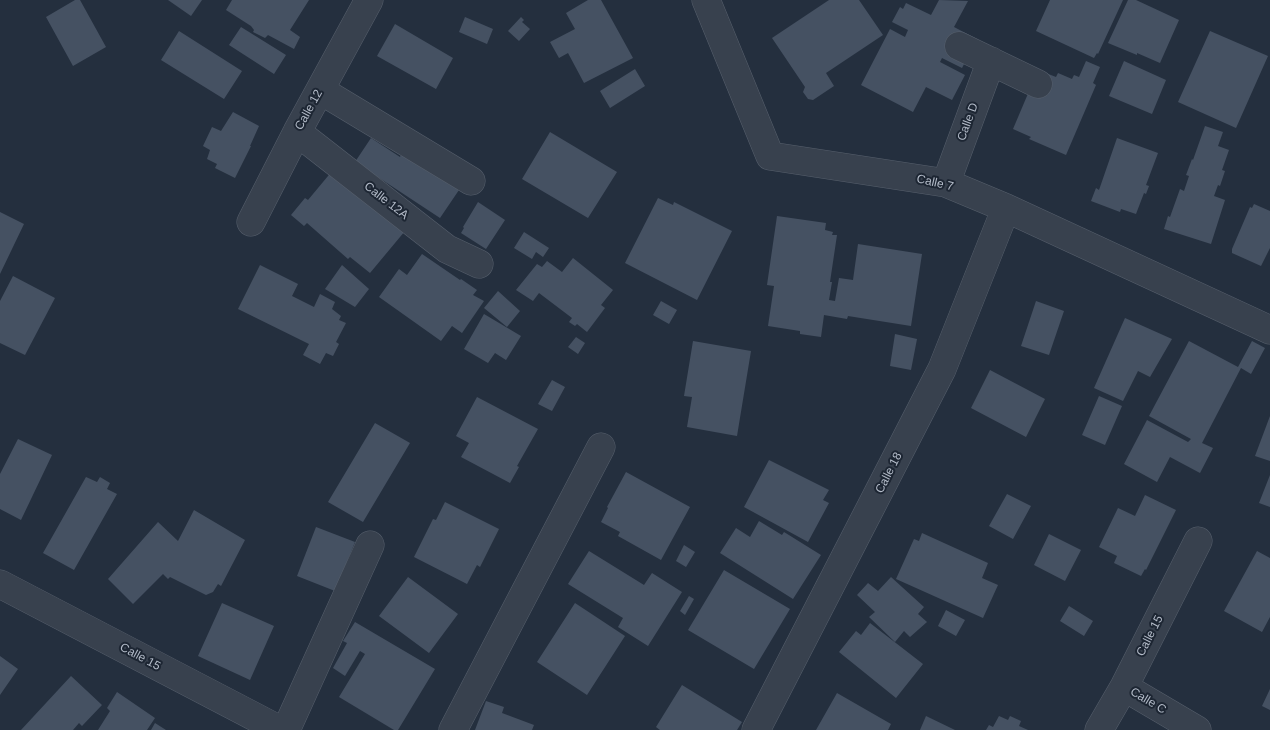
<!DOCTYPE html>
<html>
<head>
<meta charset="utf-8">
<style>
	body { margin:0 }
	canvas { display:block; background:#242f3e }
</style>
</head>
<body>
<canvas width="1270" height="730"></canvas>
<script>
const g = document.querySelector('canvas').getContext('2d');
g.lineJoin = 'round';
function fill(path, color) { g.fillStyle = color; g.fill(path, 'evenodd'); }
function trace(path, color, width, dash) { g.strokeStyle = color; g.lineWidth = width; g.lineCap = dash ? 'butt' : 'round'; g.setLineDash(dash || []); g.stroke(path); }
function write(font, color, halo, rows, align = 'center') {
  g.font = font + ' Helvetica,sans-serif'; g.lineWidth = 4; g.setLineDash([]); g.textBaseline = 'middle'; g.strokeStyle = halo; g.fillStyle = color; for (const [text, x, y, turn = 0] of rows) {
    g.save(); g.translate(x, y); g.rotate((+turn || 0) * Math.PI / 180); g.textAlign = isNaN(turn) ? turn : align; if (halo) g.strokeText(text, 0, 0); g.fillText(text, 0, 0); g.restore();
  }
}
fill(new Path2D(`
	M75,0h5l26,47 -33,19 -27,-49z
	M168,0h34l-11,16z
	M232,0h77l-19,30 10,7 -6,12 -26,-14 -3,3 -12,-6 1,-2 -3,-4 -25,-16z
	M588,0h13l32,58 -49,25 -16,-30 -9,5 -9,-16 25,-13 -9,-16z
	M829,0h30l24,35 -57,38 8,13 -21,14 -5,-1 -5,-7 2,-5 -33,-49z
	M939,0l29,1 -14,26 23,12 -15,29 -20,-10 -2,4 25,13 -13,25 -26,-13 -13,25 -52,-27 29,-56 15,8 3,-7 -16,-8 8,-15 3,2 3,-6 25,12z
	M1050,0h73l-25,54 -1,-1 -3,5 -58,-27z
	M1128,0h8l43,20 -19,43 -23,-10v2l-29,-12z
	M465,17l28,12 -6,15 -28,-12z
	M521,17l3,3 -2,2 8,7 -11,12 -11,-10z
	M395,24l58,34 -17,31 -59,-33z
	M241,27l45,28 -12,19 -45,-29z
	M179,31l63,40 -18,28 -63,-39z
	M1210,31l58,25 -32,72 -58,-26z
	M1086,61l14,6 -7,16 3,2 -30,70 -37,-16 2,-2 -18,-8 25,-59 18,7 2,-4 14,6 2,-4 5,2z
	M1124,61l42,19 -14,34 -43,-18z
	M635,69l10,17 -35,22 -10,-17z
	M233,112l26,14 -9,20h1l-16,32 -20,-10 2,-4 -10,-5 3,-9 -7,-4 9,-19 9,4z
	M1205,126l18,6 -5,14 11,4 -7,20 3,1 -5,15 -2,-1 -4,11 11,4 -14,44 -47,-15 4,-13 2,1 10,-28 4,2 5,-15 -3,-1 6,-16 1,1z
	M550,132l67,40 -29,46 -66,-39z
	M371,138l29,19 2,-5 57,38 -19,28 -85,-56z
	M1117,138l41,15 -12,32 3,1 -3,8 -2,-1 -8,21 -15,-5 -1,3 -29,-11 5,-13 3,2z
	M333,170l72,61 -35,42 -20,-16 -2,2 -41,-36 -3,3 -13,-11 14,-17 3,2z
	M658,198l15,7 1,-3 58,29 -35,69 -72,-37z
	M478,202l27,18 -19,29 -25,-16 3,-5 -1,-1z
	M1254,204l16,7v37l-9,18 -29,-13v-4l18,-42 2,1z
	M0,212l24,12 -24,50z
	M777,216l49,7 -1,7 8,2 -1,3h5l-7,47h2l-3,18 6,1 4,-23 14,2 5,-36 64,10 -11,72 -63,-10 -1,3 -23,-4 -3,22 -21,-3v-3l-32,-5 6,-40 -7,-1z
	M524,232l25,16 -6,9 -7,-5 -4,7 -18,-11z
	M422,254l38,26 1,-1 16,11 -4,5 11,6 -22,32 -10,-7 -11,15 -62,-44 20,-28 8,6z
	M573,258l40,32 -12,15 4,3 -18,24 -10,-8 -2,2 -6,-4 3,-4 -33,-25 -6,8 -17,-11 21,-26 5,3 5,-6 15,11z
	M260,265l38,19 -6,12 22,11 6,-13 15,8 -3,7 9,7 -2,4 7,3 -10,19 3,2 -6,12 -7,-3 -6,11 -17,-9 6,-11 -71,-35z
	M342,265l27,24 -14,18 -30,-18z
	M13,276l42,22 -30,57 -25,-12v-42z
	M498,291l22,20 -13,16 -23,-19z
	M661,301l16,9 -8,14 -16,-9z
	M1036,301l28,10 -15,44 -28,-9z
	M484,314l37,22 -15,24 -11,-7 -7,10 -24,-14z
	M1125,318l47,21 -22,38 -12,-6 -15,30 -29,-13z
	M895,334l22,5 -6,31 -21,-4z
	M576,337l9,6 -7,11 -10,-7z
	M693,341l58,10 -14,85 -50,-9 5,-30 -8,-1z
	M1189,341l49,26 14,-26 13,7 -14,26 -10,-6 -39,75 11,5 -13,25 -30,-16 -13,25 -33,-18 23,-44 41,22 3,-3 -42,-23z
	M990,370l55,29 -19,38 -55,-29z
	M552,380l13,7 -13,24 -14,-7z
	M1099,396l23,10 -17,39 -23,-10z
	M477,397l61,32 -21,37 2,1 -9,16 -49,-26 8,-14 -13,-7z
	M1270,416v45l-15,-5z
	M375,423l35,20 -47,79 -35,-20z
	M18,439l34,16 -31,65 -21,-11v-35z
	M769,460l60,30 -6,10 6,3 -21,39 -64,-35z
	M626,472l64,35 -29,53 -43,-24 2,-4 -19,-10 7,-14 -1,-1z
	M1270,475v32l-11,-4z
	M86,477l11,5 3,-5 10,6 -3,6 10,5 -43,76 -31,-17z
	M1007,494l24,12 -18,33 -24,-13z
	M1145,495l31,15 -30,60 -1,-1 -4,7 -27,-13 3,-7 -18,-9 19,-39 17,8z
	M445,502l54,27 -19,38 -3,-2 -10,19 -53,-27 19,-38 3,1z
	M194,510l51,30 -24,46 -3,-2 -5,8 -7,3 -36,-18 -2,2 -5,-5 -30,30 -25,-25 50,-57 20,19z
	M759,521l23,14 2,-3 37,23 -28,44 -73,-46 16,-25 14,9z
	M316,527l39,15 -20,49 -38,-15z
	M922,533l66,30 -6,15 16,7 -15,33 -87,-39 18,-40 5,2z
	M1049,534l32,16 -16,31 -31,-16z
	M684,545l11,7 -9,15 -10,-6z
	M589,551l55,34 8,-12 30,19 -34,54 -30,-19 5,-9 -55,-34z
	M1257,551l13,7v59l-8,15 -38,-21z
	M724,570l66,39 -36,60 -66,-39z
	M408,577l50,37 -29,39 -50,-37z
	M891,577l33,30 -6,7 9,8 -17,15 -6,-6 -9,11 -26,-25 6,-5 -18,-17 11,-12 10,8z
	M689,596l5,3 -9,16 -5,-4z
	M222,603l52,23 -24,54 -52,-24z
	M575,603l50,33 -38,59 -50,-33z
	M1069,606l24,15 -9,15 -24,-15z
	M946,610l19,10 -9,16 -18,-10z
	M355,622l80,47 -37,61h-4l-55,-33 26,-43 -5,-3 -15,25 -12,-8 14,-25 -4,-2z
	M870,623l53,41 -27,34 -57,-46 17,-21 5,4z
	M0,656l18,13 -18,26z
	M71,676l31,29 -20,21 -3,-3 -6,7h-52z
	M682,685l60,37 -5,8h-77l-4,-3z
	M1270,689v21l-8,-4z
	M117,692l38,26 -8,12h-49l12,-19 -3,-3z
	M837,693l54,31 -3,6h-72z
	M486,701l18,6 -2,6 32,12 -2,5h-57z
	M926,716l29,14h-35z
	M999,716l9,4 2,-4 11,5 -2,5 9,4h-42l3,-5 4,2z
	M155,723l11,7h-15z`), '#455162');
const minor = new Path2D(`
	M706,0l64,156 176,27 60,25 264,122
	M959,46l79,38
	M320,90l151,91
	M297,132l150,117 32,15
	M946,183l45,-122
	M251,222l46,-90 72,-132
	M0,584l280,146
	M1124,687l73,43
	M286,730l84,-185
	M453,730l148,-283
	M756,730l186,-361 64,-161
	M1099,730l25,-43 74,-146`);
trace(minor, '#565f6c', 29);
trace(minor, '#38414e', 28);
write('12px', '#b4bcc9', '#1d2633', [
	["Calle 12",309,110,-61],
	["Calle D",968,122,-70],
	["Calle 7",935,183,13],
	["Calle 12A",386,201,38],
	["Calle 18",889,473,-63],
	["Calle 15",1150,636,-63],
	["Calle 15",140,657,28],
	["Calle C",1148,701,31]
]);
</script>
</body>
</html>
